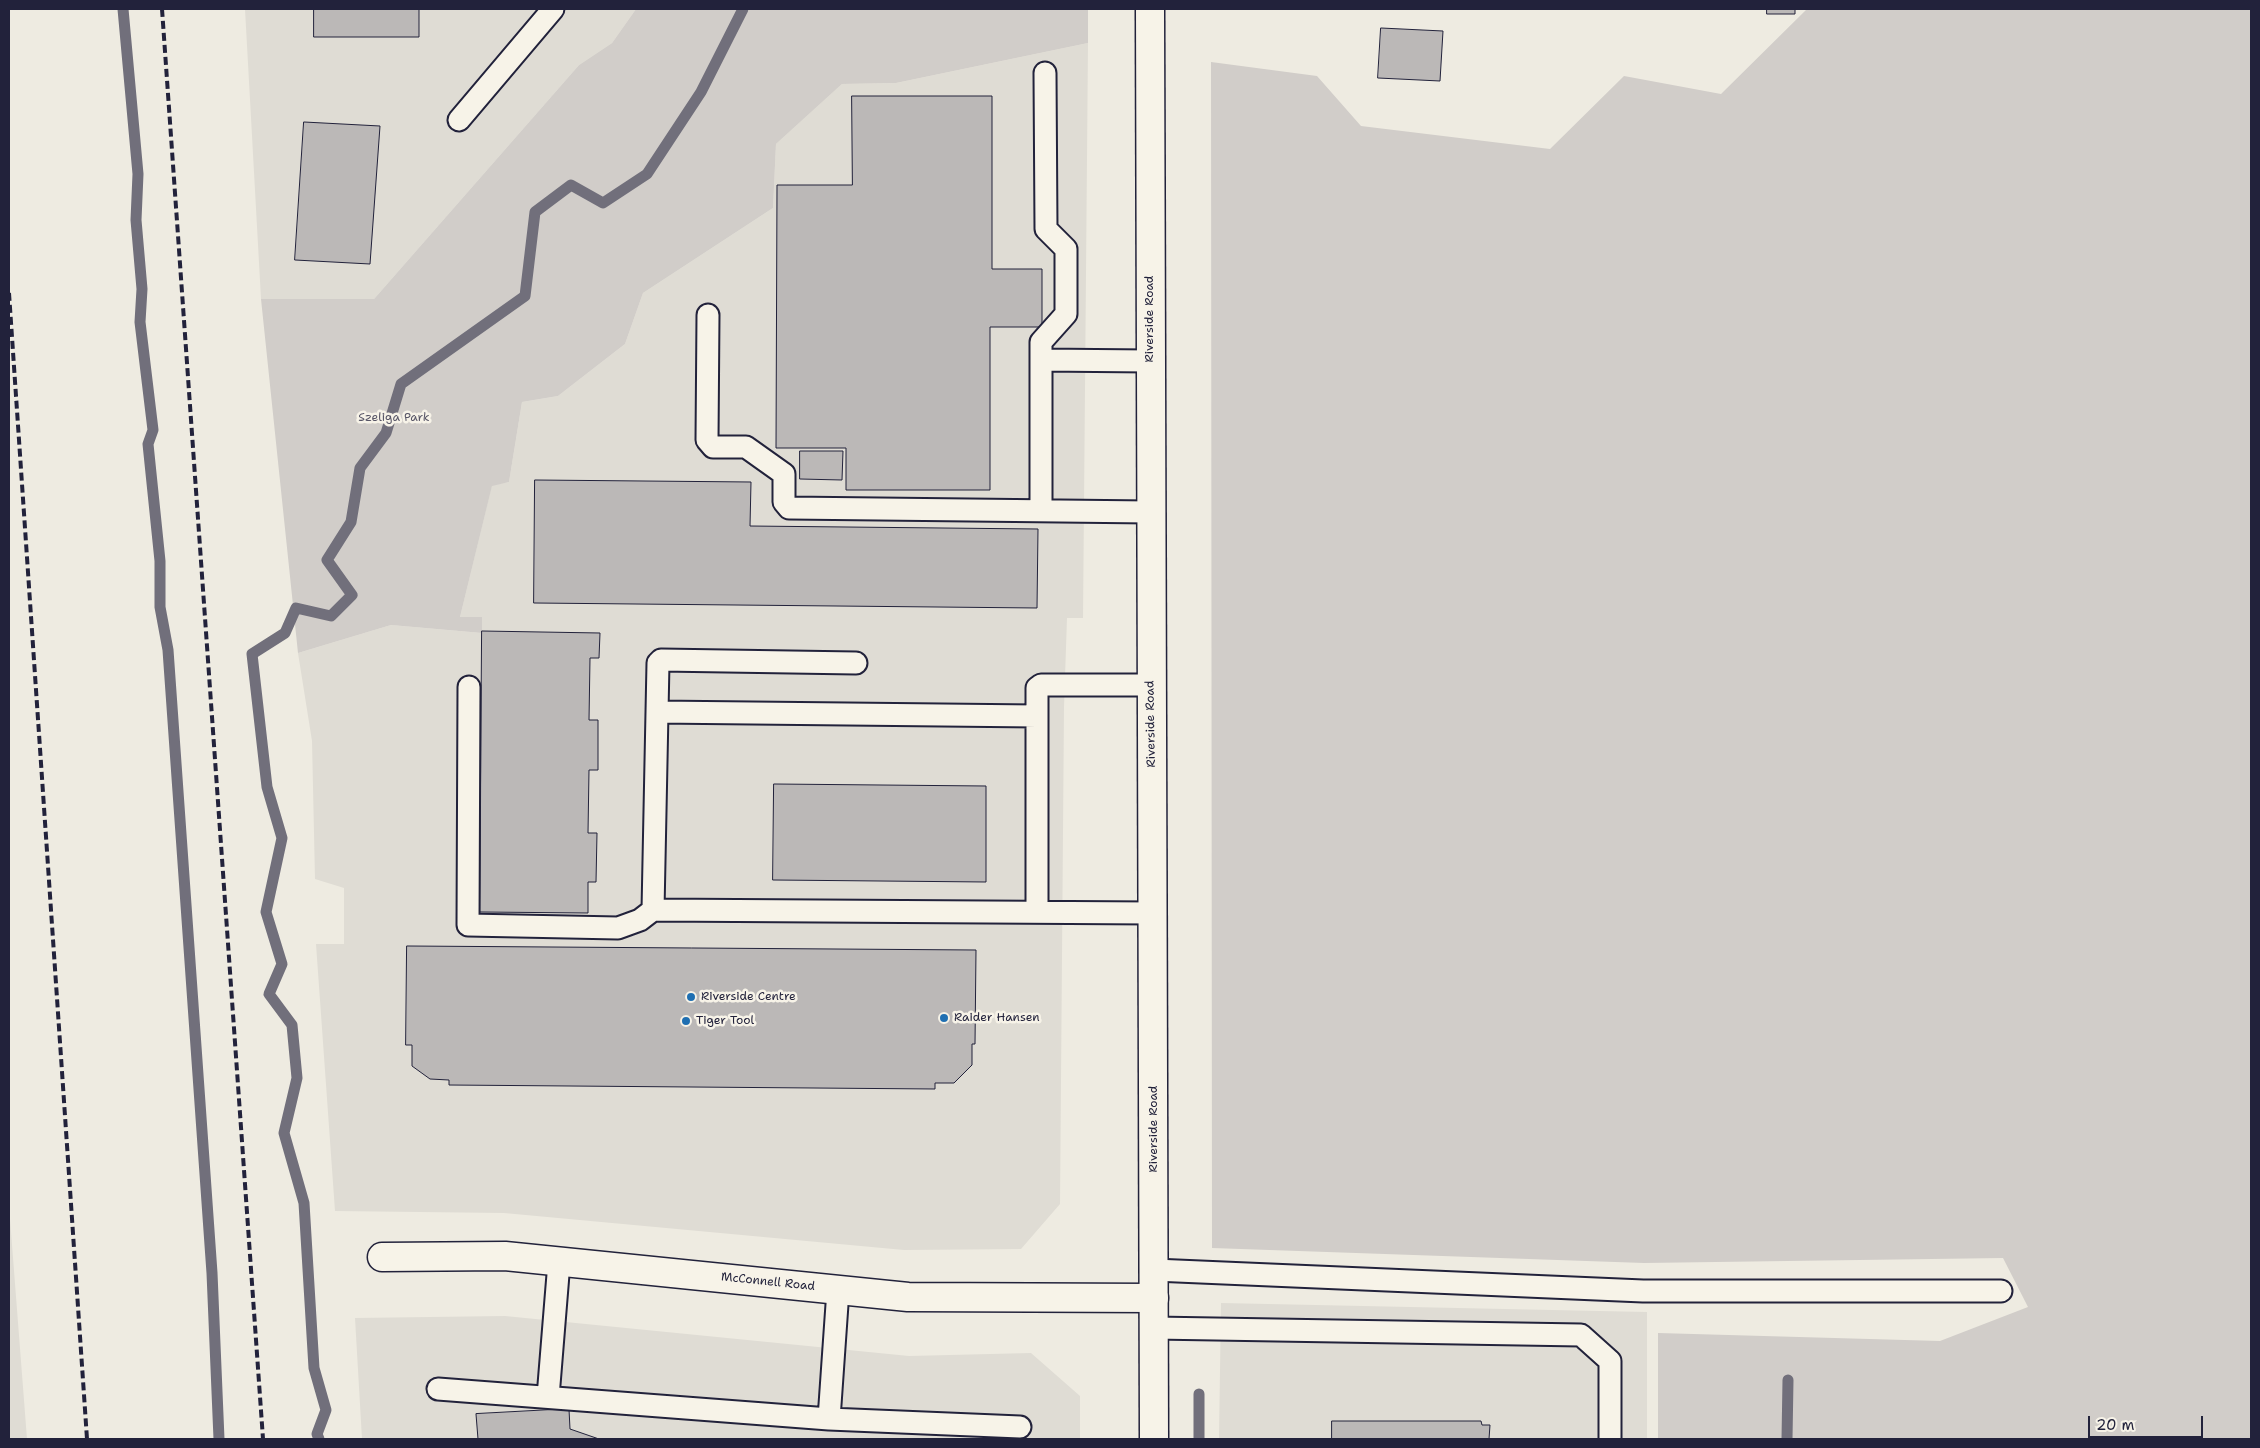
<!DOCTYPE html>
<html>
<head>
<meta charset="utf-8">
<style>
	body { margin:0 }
	#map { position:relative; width:2260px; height:1448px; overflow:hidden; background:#eeebe1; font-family:"Shantell Sans",sans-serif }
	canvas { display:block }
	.frame { position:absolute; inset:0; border:10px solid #22223b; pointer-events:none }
	.scale { position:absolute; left:2088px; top:1416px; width:115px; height:22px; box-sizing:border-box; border:2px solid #22223b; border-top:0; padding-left:6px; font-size:15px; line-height:18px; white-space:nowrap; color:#22223b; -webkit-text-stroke:4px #f7f3e8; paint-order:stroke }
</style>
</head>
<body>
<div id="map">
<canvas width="2260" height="1448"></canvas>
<div class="frame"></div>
<div class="scale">20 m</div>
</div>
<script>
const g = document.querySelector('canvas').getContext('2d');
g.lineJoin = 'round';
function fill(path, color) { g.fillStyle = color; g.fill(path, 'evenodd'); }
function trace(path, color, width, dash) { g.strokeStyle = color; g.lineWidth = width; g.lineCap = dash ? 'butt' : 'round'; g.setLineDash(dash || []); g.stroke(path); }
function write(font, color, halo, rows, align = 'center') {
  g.font = font + ' "Shantell Sans",sans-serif'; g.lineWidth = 5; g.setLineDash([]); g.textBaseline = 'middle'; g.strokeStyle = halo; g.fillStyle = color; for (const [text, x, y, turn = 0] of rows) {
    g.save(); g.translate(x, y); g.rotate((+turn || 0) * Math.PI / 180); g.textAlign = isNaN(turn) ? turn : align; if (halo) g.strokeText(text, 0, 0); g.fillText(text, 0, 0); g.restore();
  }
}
fill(new Path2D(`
	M245,9h391l-24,34 -33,22 -205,234h-113z
	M1088,43l-5,575h-16l-3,89 -4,497 -39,45 -117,1 -400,-37 -169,-2 -19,-267h28v-56l-29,-9 -3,-138 -14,-88 93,-28 91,8 -22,-16 32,-132 17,-3 13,-80 36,-6 67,-52 18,-51 130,-85 3,-64 66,-60 54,-1z
	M9,1206l18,233h-18z
	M1221,1303l426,9v127h-428z
	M505,1316l404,40 122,-3 49,43v43h-718l-7,-121z`), '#dfdcd4');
fill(new Path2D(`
	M636,9h452v34l-192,40 -54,1 -66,60 -3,64 -130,85 -18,51 -67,52 -36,6 -13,80 -17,4 -32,131h22v16l-91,-8 -93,28 -37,-354h113l205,-234 33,-22z
	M1807,9h444v1430h-593v-106l282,8 88,-34 -25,-49 -359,5 -432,-15 -1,-1186 106,14 44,50 189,23 74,-73 97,18z`), '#d1cdc9');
trace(new Path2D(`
	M123,9l15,165 -2,46 6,69 -2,33 13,108 -5,14 12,117v46l8,43 44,623 7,166
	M319,1439l-2,-5 9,-24 -12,-42 -10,-165 -20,-70 13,-55 -5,-53 -23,-31 13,-30 -16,-52 16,-74 -15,-51 -15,-133 33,-21 11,-25 35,8 21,-21 -25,-35 24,-38 9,-54 26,-35 15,-49 124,-88 10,-84 36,-27 32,18 44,-29 54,-82 42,-83
	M1199,1439v-45
	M1787,1439l1,-59`), '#716f7b', 11);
const building = new Path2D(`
	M314,9h105v28h-105z
	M1767,9h28v5h-28z
	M1381,28l62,3 -3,50 -62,-3z
	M852,96h140v173h50v58h-52v163h-144v-42h-70l1,-263h75z
	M304,122l76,4 -10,138 -75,-4z
	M800,451h43l-1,29 -42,-1z
	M535,480l216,2 -1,44 288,3 -1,79 -503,-5z
	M482,631l118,2 -1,25h-9l-1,62h9v50h-9l-1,63h9l-1,49h-8v31l-108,-1z
	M774,784l212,2v96l-213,-2z
	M407,946l569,4 -1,94h-3v21l-18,18h-19v6l-486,-4v-5l-19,-1 -18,-13v-21h-6z
	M569,1409l1,20 29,10h-121l-2,-25z
	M1332,1421h149l1,4h8l-1,14h-157z`);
fill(building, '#bbb8b7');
trace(building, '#22223b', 1);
const lane = new Path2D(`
	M459,120l94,-111
	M708,315l-1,125 6,7h33l38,27v28l5,6 361,4
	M1041,360l109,1
	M1041,511v-169l25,-28v-65l-20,-20 -1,-156
	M469,687l-1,238 150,3 22,-8 13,-10
	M657,712l1,-49 3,-3 195,3
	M1037,716v-28l4,-3h110
	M1037,912v-196l-380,-4 -4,198 500,3
	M1154,1270l489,21h358
	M1154,1328l427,7 29,26v78
	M438,1389l391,30 9,-129
	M548,1397l11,-135
	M829,1419l191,8`);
const street = new Path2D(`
	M382,1257l123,-1 403,41 246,1`);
const secondary = new Path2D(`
	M1150,9l4,1430`);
trace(lane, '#22223b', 25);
trace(street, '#22223b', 31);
trace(secondary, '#22223b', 31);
trace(lane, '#f7f3e8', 21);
trace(street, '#f7f3e8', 28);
trace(secondary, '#f7f3e8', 28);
trace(new Path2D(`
	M162,9l101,1430
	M9,293l78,1146`), '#22223b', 4, [8, 4]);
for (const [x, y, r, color] of [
	[691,997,5,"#1f6fb2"],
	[944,1018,5,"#1f6fb2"],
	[686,1021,5,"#1f6fb2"]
]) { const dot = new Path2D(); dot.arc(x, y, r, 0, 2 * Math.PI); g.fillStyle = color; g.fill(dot); trace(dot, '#f7f3e8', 2); }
write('12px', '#22223b', '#f7f3e8', [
	["Riverside Road",1150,319,-90],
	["Riverside Road",1151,724,-91],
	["Riverside Road",1154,1129,-90],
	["McConnell Road",768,1282,6]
]);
write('12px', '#575566', '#f7f3e8', [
	["Szeliga Park",394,418]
]);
write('12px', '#22223b', '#f7f3e8', [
	["Riverside Centre",701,997],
	["Raider Hansen",954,1018],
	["Tiger Tool",696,1021]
], 'left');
</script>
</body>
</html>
